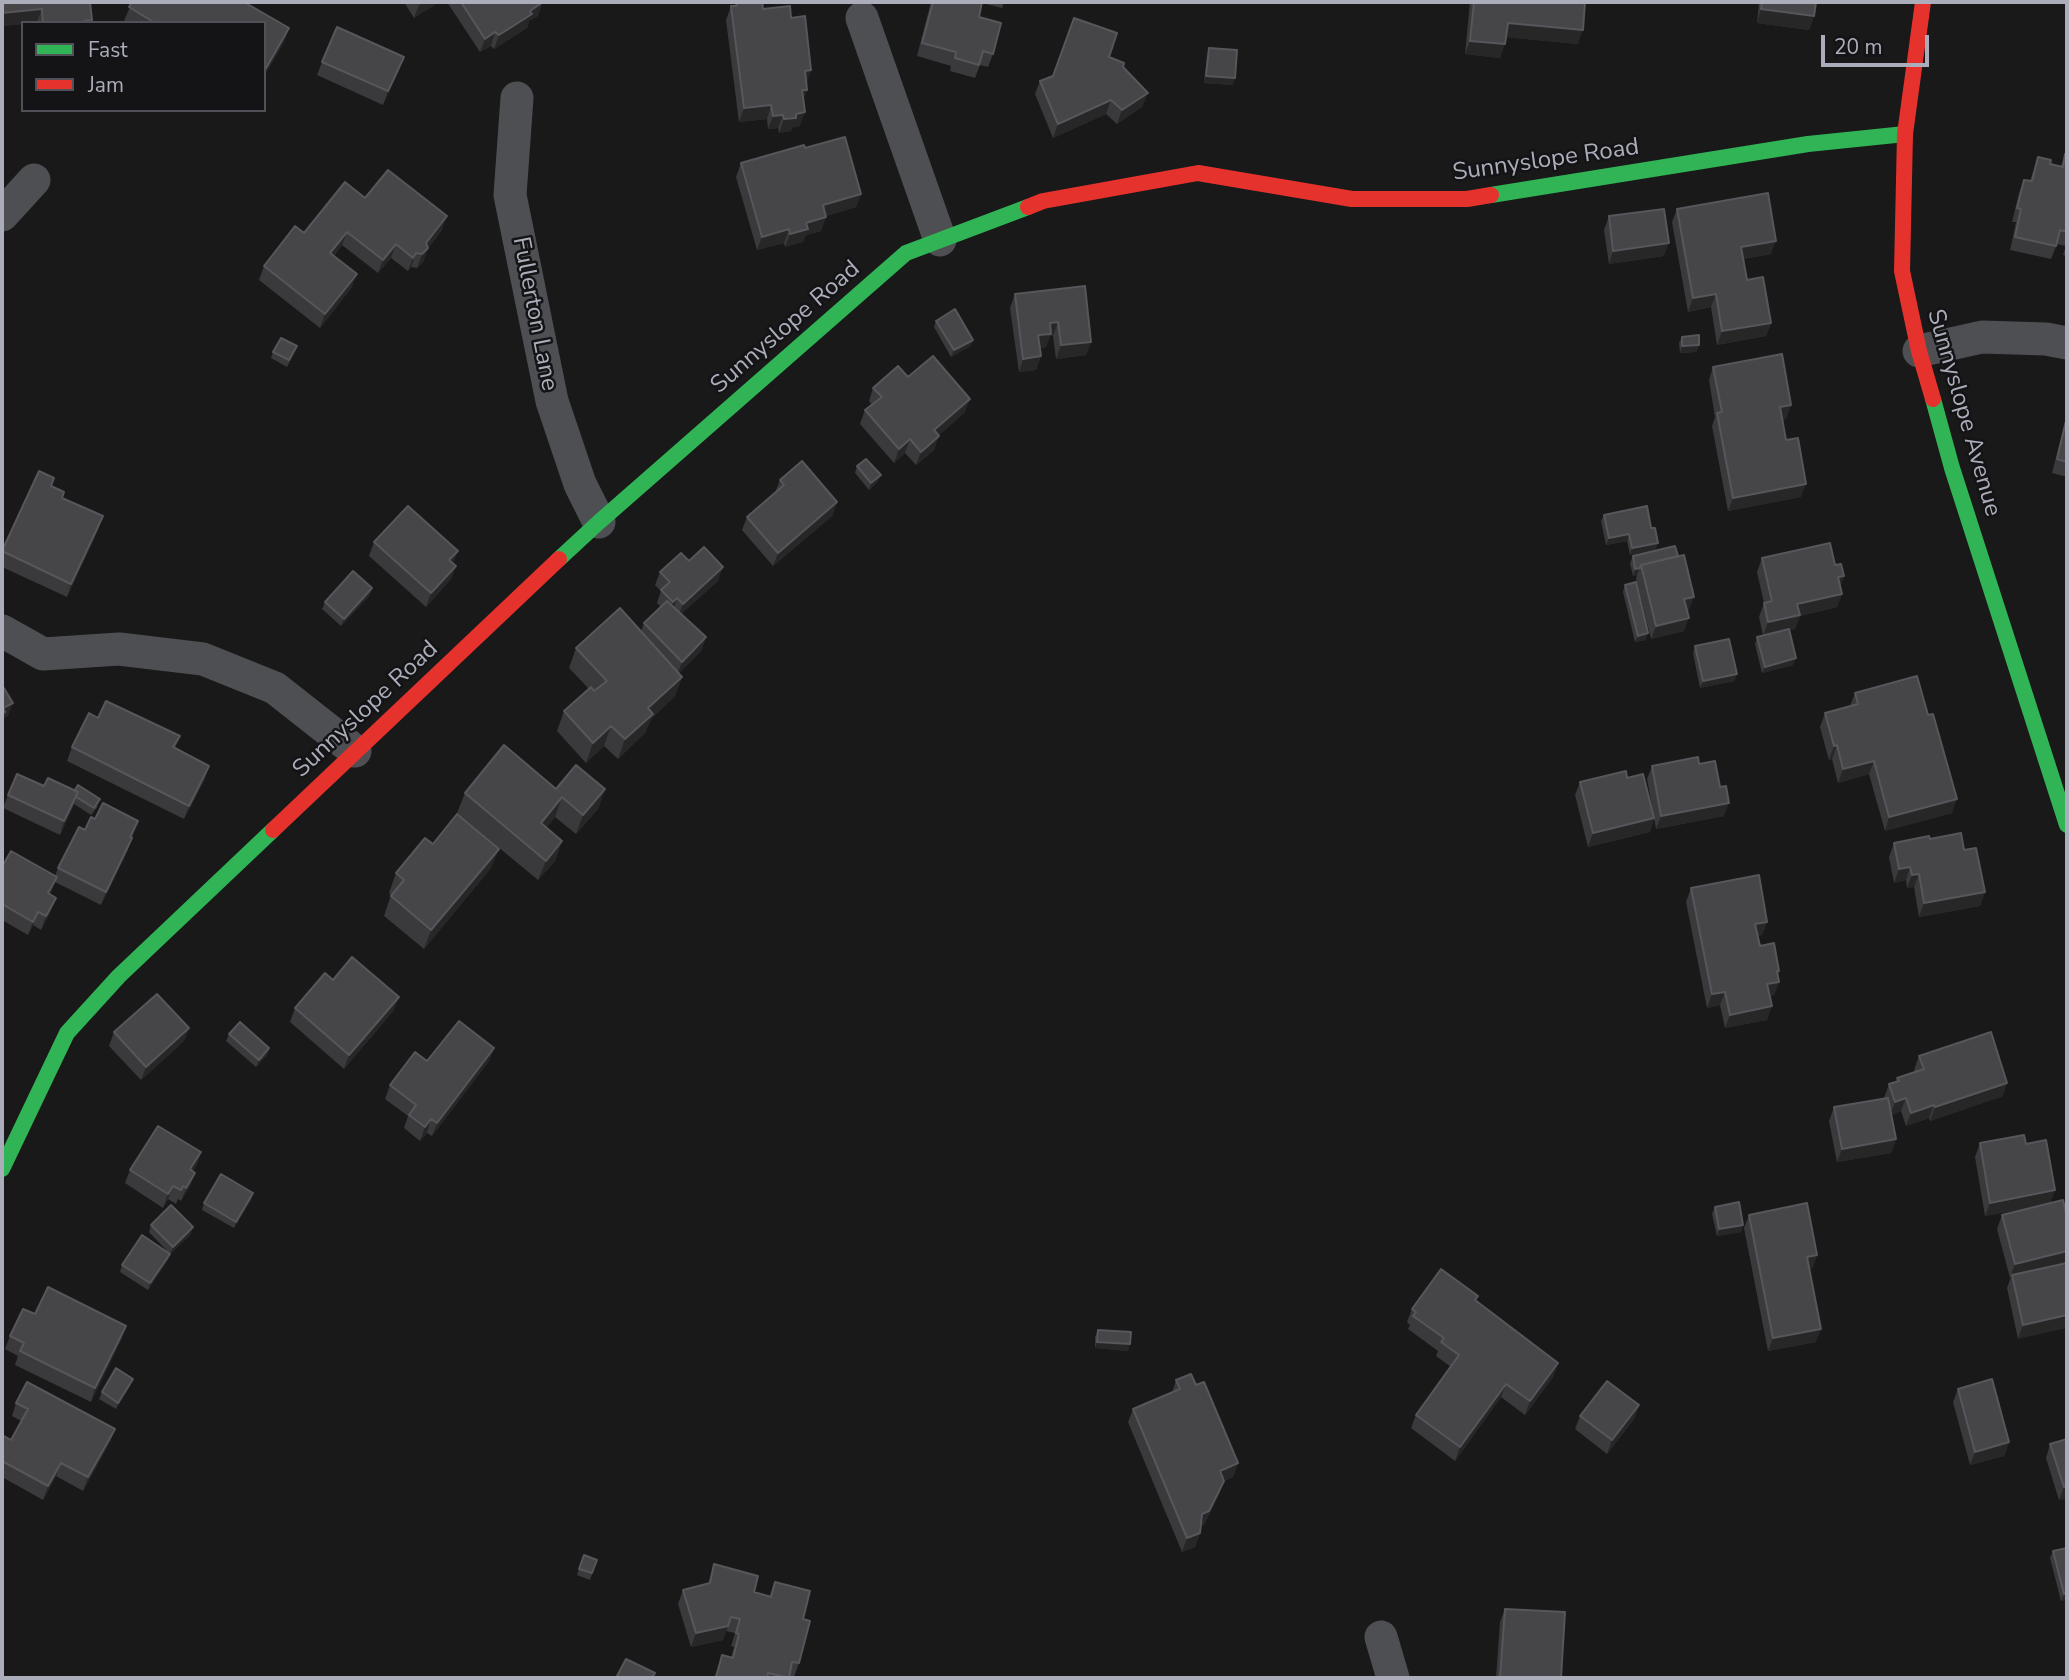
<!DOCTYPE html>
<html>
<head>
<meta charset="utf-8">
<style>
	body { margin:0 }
	#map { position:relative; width:2069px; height:1680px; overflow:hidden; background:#19191a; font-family:"Nunito Sans",sans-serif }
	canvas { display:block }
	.frame { position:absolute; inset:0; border:4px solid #abaeba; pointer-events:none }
	.legend { position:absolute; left:21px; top:21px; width:245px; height:91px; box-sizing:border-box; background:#141316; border:2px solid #505158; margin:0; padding:9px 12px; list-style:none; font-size:21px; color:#abaeba }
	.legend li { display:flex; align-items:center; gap:14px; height:35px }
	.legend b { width:35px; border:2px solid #505158 }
	.scale { position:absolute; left:1821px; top:35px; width:108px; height:32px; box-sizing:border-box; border:4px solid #abaeba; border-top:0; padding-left:9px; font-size:21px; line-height:24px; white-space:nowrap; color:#abaeba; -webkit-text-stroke:5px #141316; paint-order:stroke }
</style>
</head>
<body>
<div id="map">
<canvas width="2069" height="1680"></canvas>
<div class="frame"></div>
<ul class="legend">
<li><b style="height:9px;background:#30b455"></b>Fast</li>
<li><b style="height:9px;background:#e5322d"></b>Jam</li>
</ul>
<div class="scale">20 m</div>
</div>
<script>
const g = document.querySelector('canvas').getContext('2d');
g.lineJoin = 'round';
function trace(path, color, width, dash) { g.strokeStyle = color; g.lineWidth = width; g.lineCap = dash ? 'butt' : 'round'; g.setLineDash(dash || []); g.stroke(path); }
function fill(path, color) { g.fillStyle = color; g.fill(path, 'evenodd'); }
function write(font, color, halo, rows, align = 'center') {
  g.font = font + ' "Nunito Sans",sans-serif'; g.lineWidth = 5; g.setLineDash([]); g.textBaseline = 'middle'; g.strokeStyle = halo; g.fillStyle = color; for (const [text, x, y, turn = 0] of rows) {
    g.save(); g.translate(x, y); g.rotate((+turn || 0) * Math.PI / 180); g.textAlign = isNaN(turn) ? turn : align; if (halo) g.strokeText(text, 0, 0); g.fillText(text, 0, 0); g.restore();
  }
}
trace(new Path2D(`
	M862,18l78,222
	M517,98l-7,97 42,206 28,83 19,38
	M2,215l32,-35
	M1919,351l63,-14 64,2 21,4
	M2,631l41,23 76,-5 84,10 72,29 80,63
	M1381,1637l12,41`), '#4d4f53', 33);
trace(new Path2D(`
	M1491,195l317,-51 97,-10
	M1933,399l19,69 115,357
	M559,559l40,-37 307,-269 122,-46
	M2,1169l65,-136 52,-57 154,-146`), '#30b455', 16);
trace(new Path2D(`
	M1923,2l-18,132 -3,137 17,80 14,48
	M1028,207l15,-6 155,-28 154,26h115l24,-4
	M273,830l286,-271`), '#e5322d', 16);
fill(new Path2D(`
	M2,2l90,18 -1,3h-68v1l-21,2z
	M132,2h112l45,26 -5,14 -20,34v-53h-137l-3,-2z
	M404,2h35l-25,16z
	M447,2h95l-4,14 -9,5 -2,7 -33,21 -3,-3 -11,6z
	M736,2l55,16 16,72 -4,10 -3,26 -7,1 -2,4 -12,2 -1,-5 -10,1 -1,-10 -28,3 -13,-102 5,-14h4z
	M931,2h73l-2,6 -20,-5 -3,14 14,37 -5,13 -8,-2 -5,13 -25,-7 1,-5 -34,-10z
	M1470,2h115l-7,42 -72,-7 -6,21 -35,-4z
	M1759,2h57l-2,14 -5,14 -52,-7z
	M1209,48l24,37 -29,-2 3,-28z
	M404,57l-21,48 -66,-30 5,-13z
	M1109,57l14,10 20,39 -26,18 -11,-10 -53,24 -18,-44 5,-13z
	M805,148l56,46 -5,13 -30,9 -5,15 -15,4 -3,7 -18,5 -1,-4 -27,7 -21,-73 5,-14z
	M2065,154l2,1v101l-4,-1 3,-9 -9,-2 -6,15 -41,-9 6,-28h-4l7,-29 5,-13 6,1 8,-24 12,7 11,2z
	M365,198l77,32 -14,18 -5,14 -6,6 -6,-1 -3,4 -17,-13 -13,15 -36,-28 -8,11 18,31 -32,41 -61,-48 5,-14 40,-33z
	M1677,209l94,45 -28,5 4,21 24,43 -5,13 -49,9 -6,-38 -23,5 -16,-90z
	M1609,216l55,40 -55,8 -5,-34z
	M1015,294l76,48 -5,13 -30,4 -3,-23h-3l-4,11 -6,1 1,8 -5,14 -17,2 -9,-64z
	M936,321l37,19 -3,6 -19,11 -17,-30z
	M1682,337l17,8 -3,7 -16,1 -1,-10z
	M273,352l21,1 -7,14 -16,-9z
	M1713,367l78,38 -5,14 -4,1 4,20 15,57 -73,14 -16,-85 3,-9 -6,-37z
	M908,377l57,35 -27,24 -4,14 -18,15 -11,-12 -11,10 -34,-39 5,-14 7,-5 -3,-4 4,-13z
	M2067,414v63l-15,-4z
	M857,466l21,15 -9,9 -14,-17z
	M780,480l57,22 -5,14 -59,50 -31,-36 5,-13 28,-24z
	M52,486l10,12 41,18 -5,14 -31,67 -65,-30v-17z
	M1604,515l52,34 -26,6 -3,-14 -21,4 -5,-24z
	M374,542l79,21 3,3 -5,13 -25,28 -57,-51z
	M1633,556l56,54 -2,1 -3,20 -33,8 -15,-60 1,-4 -4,1 -3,-13z
	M1762,558l73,7 9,11 -4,11 2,7 -5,13 -37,9 -5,13 -6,1 4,35 -31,8 -7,-29 2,-7 6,-2 -4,-18 5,-14 -7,-31z
	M689,561l29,20 -37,33 25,23 -5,14 -22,22 3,4 -7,19 -24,23 -6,14 -27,26 -14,-13 -18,17 -29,-32 7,-20 25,-22 -20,-21 7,-20 65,-17 3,-8 17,-16 -4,-4 4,-12 -6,-6 5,-13z
	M1625,585l21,55 -11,2 -12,-50z
	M370,595l-29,31 -19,-17 3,-7z
	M1695,646l42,28 -3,7 -34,7 -7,-35z
	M1855,693l97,120 -67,18 -16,-57 -31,9 -6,-24 -3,1 -9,-33 5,-14 25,-7z
	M98,718l82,18 -5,12 30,31 -21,40 -117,-58 5,-14z
	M1699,764l25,52 -68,13 -2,-11 -4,14 -62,15 -13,-52 5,-13 47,-4 27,39 -7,-38 5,-13z
	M48,778l50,28 -7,9 -17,-11 -14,31 -57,-27 5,-13 36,-9z
	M556,789h49l-7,20 -22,25 -21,-17 -9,11 16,13 -7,20 -17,19 -81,-67 8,-20z
	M95,819l43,2 -11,31 -26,53 -46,-23 -5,12 1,17 -10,19 -8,-5 -5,10 -26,-15v-53l53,9 3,-8 27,-38z
	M1930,839l34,11 21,42 -5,14 -61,11 -5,-30 -7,1 -1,-8 -12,3 -5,-26 5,-14z
	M433,844l58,24 -67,81 -40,-33 7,-21 -2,-2 7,-20z
	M1691,888l76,34 -5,13 -4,1 2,10 18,29 1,7 -5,13 -4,1 -3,24 -42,8 -5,-23 -13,3 -21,-106z
	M333,980l61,30 -50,59 -54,-47 5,-14z
	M189,1028l-5,13 -43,39 -32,-34 5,-14z
	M229,1034l40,14 -2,7 -11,12 -30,-26z
	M494,1048l-5,13 -57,75 -5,-3 -7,8 -16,-13 4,-12 -23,-17 5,-14 37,-24z
	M1919,1056l84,40 -73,25 -1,-3 -23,8 -5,-15 -10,4 5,24 -5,14 -54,9 -8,-41 5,-14 50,-9 5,-14 7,-2 1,-4 18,-6 -1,-2z
	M1980,1143l46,1 29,46 -5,13 17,13 -49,123 -11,-51 4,-11 -1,1 -13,-49 5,-14 36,-9 -53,10 -10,-59z
	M201,1152l-5,14 -3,5 2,2 -5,13 -9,15 -3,-2 -2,5 -8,-5 -5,9 -38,-25 5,-13z
	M253,1193l-2,7 -17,28 -32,-18 2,-7z
	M1715,1207l28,18 -2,7 -24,4 -5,-22z
	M1749,1215l68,40 -5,14h-3l7,73 -48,9 -24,-123z
	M151,1225l40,9 -21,20 -21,-22z
	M170,1254l-3,7 -19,29 -28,-18 2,-7z
	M1478,1296l-2,5 82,62 -5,14 -28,38 -24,-18 -46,64 -44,-33 5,-13 35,-48 -15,-11 2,-5 -30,-22 2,-4 -3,-3 5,-13z
	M35,1314l91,12 -5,14 -30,62 -76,-37 3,-9 -13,-7 5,-13z
	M1098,1330l30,21 -33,-3v-11z
	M133,1379l-3,7 -14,23 -17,-10 3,-7z
	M1176,1380l20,5 42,78 -5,14 -9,4 -5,13 -15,31 -3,1 -1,7 -5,14 -13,5 -54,-130 5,-13 39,-16z
	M1958,1389l51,53 -5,14 -34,9 -17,-63z
	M16,1403l99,26 -5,13 -27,49 -27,-15 -13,24 -41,-23v-42l9,5 10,-19 -9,-5z
	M1639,1405l-5,14 -27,35 -32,-25 5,-13z
	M2067,1439v59l-8,2 -13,-42 4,-14z
	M2067,1548v52l-6,1 -11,-43 3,-7z
	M584,1555l13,5 -7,20 -13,-5z
	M714,1564l40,28 15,5 6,-15 28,37 -4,44 -5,14 -5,-1 -1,2h-74l8,-23 9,3 3,-11 -3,-1 4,-13 -9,-2 -3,9 -32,7 -13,-43 5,-14 25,-6z
	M1505,1609l56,69h-65l4,-56z`), '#3a3a3c');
fill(new Path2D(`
	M424,2h15l-25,16 5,-13z
	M543,2l-5,14 -9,5 -2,7 -33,21 5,-14 31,-24z
	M42,9l-5,13 -14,1v1l-21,2v-13z
	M1761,9l53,7 -5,14 -52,-7z
	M1508,23l75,7 -5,14 -75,-7z
	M289,28l-5,14 -20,34 1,-6z
	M495,32l-4,14 -11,6 5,-13z
	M1470,41l35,3 -5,14 -35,-4z
	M404,57l-5,14 -16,34 5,-14z
	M811,70l-4,13 -2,-12z
	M1206,76l29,2 -2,7 -29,-2z
	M802,90h5l-5,13z
	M1148,93l-5,13 -26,18 5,-14z
	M1111,100l-5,14 -53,24 5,-14z
	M771,105l-4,14 -28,3 5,-14z
	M805,112l-5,14 -7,1 -2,4 -12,2 5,-14 12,-5z
	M783,115l-5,13 -10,1 5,-13z
	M861,194l-5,13 -38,11 5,-13z
	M447,216l-5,14 -17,21 3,-3 -5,14 -6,6 9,-25z
	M826,217l-5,14 -15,4 -3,7 -18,5 5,-13 16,-11z
	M789,229l-5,14 -27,7 5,-13z
	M347,232l-5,13 -17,21 5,-13z
	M1776,241l-5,13 -35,6 5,-13z
	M1669,243l-5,13 -55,8 4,-13z
	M396,244l-5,14 -13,15 5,-13z
	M416,253l-5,14 -3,4 5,-13z
	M357,274l-5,13 -32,41 5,-14z
	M1716,294l-5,13 -23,5 5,-14z
	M1058,322l-5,14h-3l-4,11 -13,2 5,-14 12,-12z
	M1771,323l-5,13 -49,9 5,-14z
	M973,340l-3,6 -19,11 3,-7z
	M1091,342l-5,13 -30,4 5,-14z
	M1699,345l-3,7 -16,1 2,-7z
	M1041,356l-5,14 -17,2 4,-13z
	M970,399l-5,13 -36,32 5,-14z
	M1791,405l-5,14 -11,2 5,-14z
	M939,436l-5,14 -18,15 5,-13z
	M910,439l-5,14 -11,10 5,-14z
	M881,475l-3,6 -9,9 2,-7z
	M1806,484l-5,13 -73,14 5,-13z
	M837,502l-5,14 -59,50 5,-13z
	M103,516l-5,14 -31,67 4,-13z
	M1629,534l-2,7 -21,4 3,-7z
	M1658,543l-2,6 -26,6 2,-7z
	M458,551l-5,13 -4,-4z
	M456,566l-5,13 -25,28 5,-14z
	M723,567l-5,14 -40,36 5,-13z
	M1640,568l-3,7 -4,1 2,-7z
	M1844,576l-5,13 -1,-12z
	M372,588l-2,7 -29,31 3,-7z
	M1842,594l-5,13 -37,9 -5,13 -32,7 5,-14 29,-18z
	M1694,597l-5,13 -9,3 4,-14z
	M677,598l-4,13 -5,4 5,-13z
	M1689,618l-5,13 -33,8 5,-13z
	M1648,633l-2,7 -11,2 3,-6z
	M706,637l-5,14 -24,24 5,-13z
	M1796,658l-3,7 -31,8 3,-6z
	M1737,674l-3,7 -34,7 3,-7z
	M682,677l-7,19 -24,23 -6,14 -27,26 7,-20 23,-31z
	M13,703l-5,13 -5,3 -1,3v-10l1,-4z
	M611,726l-7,20 -18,17 7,-20z
	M1837,745l-5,14 -3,1 5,-14z
	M1874,761l-5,13 -31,9 5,-14z
	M209,766l-4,13 -21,40 5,-13z
	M605,789l-7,20 -22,25 7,-19z
	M78,792l-5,13 -13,30 4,-14z
	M562,797l-7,20 -22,26 8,-20z
	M1957,799l-5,14 -67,18 4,-14z
	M1729,803l-5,13 -68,13 5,-13z
	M1654,818l-4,14 -62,15 5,-14z
	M132,838l-5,14 -26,53 5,-13z
	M562,841l-7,20 -17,19 8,-19z
	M499,849l-8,19 -67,81 7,-19z
	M1910,867l-4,13 -12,3 5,-14z
	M1919,874l-5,13 -7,1 5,-13z
	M57,877l-5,14 -9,15 5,-13z
	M1985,892l-5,14 -61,11 5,-14z
	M56,898l-5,13 -10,19 5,-14z
	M38,912l-5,13 -5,10 5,-13z
	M1767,922l-5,13 -12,2 5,-13z
	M1777,971h2l-4,11h4l-5,13 -12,2 5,-13z
	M1725,992l-5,13 -13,3 5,-14z
	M399,997l-5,13 -50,59 5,-14z
	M1772,1006l-5,14 -42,8 5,-13z
	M189,1028l-5,13 -43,39 5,-13z
	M269,1048l-2,7 -11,12 3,-7z
	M494,1048l-5,13 -57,75 5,-13z
	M2007,1083l-4,13 -73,25 5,-14z
	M1906,1098l-5,13 -11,4 5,-13z
	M1934,1105l-5,13 -23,8 5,-13z
	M431,1119l-4,14 -7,8 5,-14z
	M1896,1139l-5,14 -54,9 5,-13z
	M201,1152l-5,14 -11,16 5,-13z
	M195,1173l-5,13 -9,15 5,-13z
	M173,1186l-5,13 -5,9 5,-14z
	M2055,1190l-5,14 -65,12 5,-13z
	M253,1193l-2,7 -17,28 2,-6z
	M1743,1225l-2,7 -24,4 2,-7z
	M193,1227l-2,7 -21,20 3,-7z
	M2067,1251v12l-55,12 -2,3 5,-14z
	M170,1254l-3,7 -19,29 2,-7z
	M1817,1255l-5,14 -10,2 5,-14z
	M2067,1315v13l-49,11 5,-14z
	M126,1326l-5,14 -30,62 4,-14z
	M1821,1329l-5,13 -48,9 5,-13z
	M1097,1342l33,2 -2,7 -33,-3z
	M1558,1363l-5,14 -28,38 5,-14z
	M133,1379l-3,7 -14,23 2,-6z
	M1506,1384l-5,13 -46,64 5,-14z
	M1639,1405l-5,14 -27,35 5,-14z
	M115,1429l-5,13 -27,49 5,-14z
	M2009,1442l-5,14 -34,9 5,-13z
	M61,1463l-5,13 -13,24 5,-14z
	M1238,1463l-5,14 -18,8 5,-14z
	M1224,1481l-5,13 -15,31 -7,3 5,-14z
	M2067,1486v12l-8,2 5,-13z
	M1200,1533l-5,14 -13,5 5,-14z
	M2067,1593v7l-6,1 3,-7z
	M728,1626l-5,14 -32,7 5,-14z`), '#272728');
const building = new Path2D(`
	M2,2h88l2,18 -8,1v2h-41l-1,-14 -40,4z
	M132,2h112l45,26 -24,42 -1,-47h-109l-26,-16z
	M461,2h82l-13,9 2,3 -33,21 -4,-3 -10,7z
	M736,2h26l1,7 27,-3 1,12 14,-2 6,54 -6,1 2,19h-5l3,22 -9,2v4l-12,1 -1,-4 -10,1 -2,-11 -27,3 -13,-102h6z
	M933,2h49l-3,15 22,6 -8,31 -10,-3 -4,14 -24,-7 1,-6 -34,-9z
	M1474,2h111l-2,28 -75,-7 -3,21 -35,-3z
	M1762,2h54l-2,14 -53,-7z
	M1074,18l43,15 -8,24 15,6 -1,4 25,26 -26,17 -11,-10 -53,24 -18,-43 13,-5z
	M337,27l67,30 -16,34 -66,-29z
	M1209,48l28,2 -2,28 -29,-2z
	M845,137l16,57 -38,11 3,12 -20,6 2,6 -18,5 -1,-5 -27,8 -21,-74 63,-18 1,3z
	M2065,154l2,1v77l-7,-2 -4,16 -41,-9 6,-28 -4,-1 7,-28 8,1 6,-24 13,3 -1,4 13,3z
	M388,170l59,46 -21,27 2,5 -6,6 -6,-1 -3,5 -17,-14 -13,16 -36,-28 -17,21 27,21 -32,40 -61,-48 31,-40 9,7 41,-51 20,16z
	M1768,193l8,48 -35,6 6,33 16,-3 8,46 -49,8 -6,-37 -23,4 -16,-89z
	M1664,209l5,34 -56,8 -4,-35z
	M1085,286l6,56 -30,3 -3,-23 -8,1 1,11 -13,1 3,21 -18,3 -8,-65z
	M955,309l18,31 -19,10 -18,-29z
	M1699,335v10l-17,1v-9z
	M281,338l16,8 -8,14 -16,-8z
	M1782,354l9,51 -11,2 6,33 12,-2 8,46 -73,14 -16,-85 5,-1 -9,-45z
	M933,356l37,43 -36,31 5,6 -18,16 -11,-13 -11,10 -34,-39 17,-13 -9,-9 25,-22 10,11z
	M2067,417v45l-10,-3z
	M866,459l15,16 -10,8 -14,-17z
	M802,461l35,41 -59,51 -31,-36 37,-32 -4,-5z
	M39,471l15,7 -3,8 13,6 -2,6 41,18 -32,68 -69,-33z
	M408,506l50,45 -9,9 7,6 -25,27 -57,-51z
	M1647,506l4,22h4l3,15 -26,5 -3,-14 -20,4 -5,-23z
	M1830,543l5,22 6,-1 3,12 -6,1 4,17 -45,10 3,11 -32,7 -4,-19 8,-2 -10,-43z
	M1675,546l3,10 -37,9 -1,3 -5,1 -2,-13z
	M704,547l19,20 -40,37 -6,-6 -4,4 -12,-12 9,-8 -10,-10 21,-19 8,8z
	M1684,555l10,42 -10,2 5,19 -33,8 -15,-61z
	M353,571l19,17 -28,31 -19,-17z
	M1636,582l12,51 -10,3 -13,-51z
	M667,601l39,36 -24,25 -38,-39z
	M620,608l62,69 -34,31 5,6 -28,25 -14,-13 -18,17 -29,-32 27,-24 3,4 13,-10 -31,-33z
	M1789,629l7,29 -31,9 -8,-30z
	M1729,639l8,35 -34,7 -8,-35z
	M1917,676l11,39 5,-1 24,85 -68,18 -15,-56 -31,8 -6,-24 -3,1 -9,-33 33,-9 -3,-11z
	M2,685l11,18 -10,5 2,4 -3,2z
	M106,701l74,35 -7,11 36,19 -20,40 -117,-59 17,-34 9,5z
	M504,745l52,44 20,-24 29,24 -22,26 -21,-18 -21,26 21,18 -16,20 -81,-68z
	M1698,757l1,7 16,-3 5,26 6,-1 3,17 -68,13 -9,-50z
	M1626,771l1,7 16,-4 11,44 -61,15 -13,-51z
	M17,774l27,12 4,-8 30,14 -14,29 -56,-26z
	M78,785l22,14 -6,9 -18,-11 2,-5 -3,-2z
	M103,803l35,18 -8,16 2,1 -26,54 -48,-24 21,-41 6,3 6,-13 4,2z
	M457,814l42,35 -68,81 -40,-34 13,-16 -8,-7 29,-35 8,6z
	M1961,833l3,17 12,-2 9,44 -61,11 -5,-29 -7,1 -2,-8 -11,2 -5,-26 35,-7 1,3z
	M11,851l46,26 -9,16 8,5 -10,18 -8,-4 -5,10 -31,-18v-37z
	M1759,875l8,47 -12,2 5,22 14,-3 5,28h-2l2,11 -12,2 5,22 -42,9 -5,-23 -13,2 -21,-106z
	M352,957l47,40 -50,58 -54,-47 30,-35 8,7z
	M157,994l32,34 -43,39 -32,-35z
	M459,1021l35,27 -57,75 -6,-4 -6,8 -16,-12 7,-10 -26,-20 25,-33 12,9z
	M240,1022l29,26 -10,12 -30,-26z
	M1991,1032l16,51 -72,24 -1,-2 -23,8 -5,-15 -11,4 -6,-18 10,-3 -2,-3 27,-9 -5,-13z
	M1888,1098l8,41 -54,10 -8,-42z
	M158,1126l43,26 -11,17 5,4 -9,15 -3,-2 -2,4 -8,-4 -5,8 -38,-24z
	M2024,1135l2,9 20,-4 9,50 -65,13 -10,-60z
	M221,1174l32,19 -17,29 -32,-19z
	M2063,1200l4,16v35l-52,13 -13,-49z
	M1739,1202l4,23 -24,4 -4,-22z
	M1807,1203l10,52 -10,2 14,72 -48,9 -24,-123z
	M171,1205l22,22 -20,20 -22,-22z
	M142,1235l28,19 -20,29 -28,-18z
	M2067,1263v52l-44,10 -11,-50z
	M1441,1269l37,27 -3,4 83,63 -28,38 -24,-17 -46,63 -44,-32 43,-60 -18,-13 3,-4 -31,-22 3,-4 -4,-3z
	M48,1287l78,39 -31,62 -75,-37 4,-8 -14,-7 13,-27 12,5z
	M1098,1330l33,2 -1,12 -33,-2z
	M116,1368l17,11 -15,24 -16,-11z
	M1191,1374l5,11 8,-3 34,81 -18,8 4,10 -15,30 -7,3 -2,19 -13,5 -54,-129 47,-20 -4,-9z
	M1992,1379l17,63 -34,10 -17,-63z
	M1607,1381l32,24 -27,35 -32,-24z
	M27,1382l88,47 -27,48 -27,-14 -13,23 -46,-25v-26l9,5 17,-31 -12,-6z
	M2067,1439v47l-3,1 -14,-43z
	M2067,1548v45l-3,1 -11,-43z
	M584,1555l13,5 -5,13 -13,-4z
	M714,1564l44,12 -4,16 17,5 4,-15 35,9 -7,28 7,2 -11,42 -7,-1 -3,16 -21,-5 -1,5h-51l6,-23 11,3 6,-24 -3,-1 4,-14 -9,-2 -3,9 -32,7 -13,-43 27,-7z
	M1505,1609l60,3 -4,66h-61z
	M626,1659l29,14 -3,5h-36z`);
fill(building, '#464649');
trace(building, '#56565b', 2);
write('24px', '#abaeba', '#141316', [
	["Sunnyslope Road",1546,161,-8],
	["Fullerton Lane",534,314,79],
	["Sunnyslope Road",786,328,-41],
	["Sunnyslope Avenue",1963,413,74],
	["Sunnyslope Road",366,710,-43]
]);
</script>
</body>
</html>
